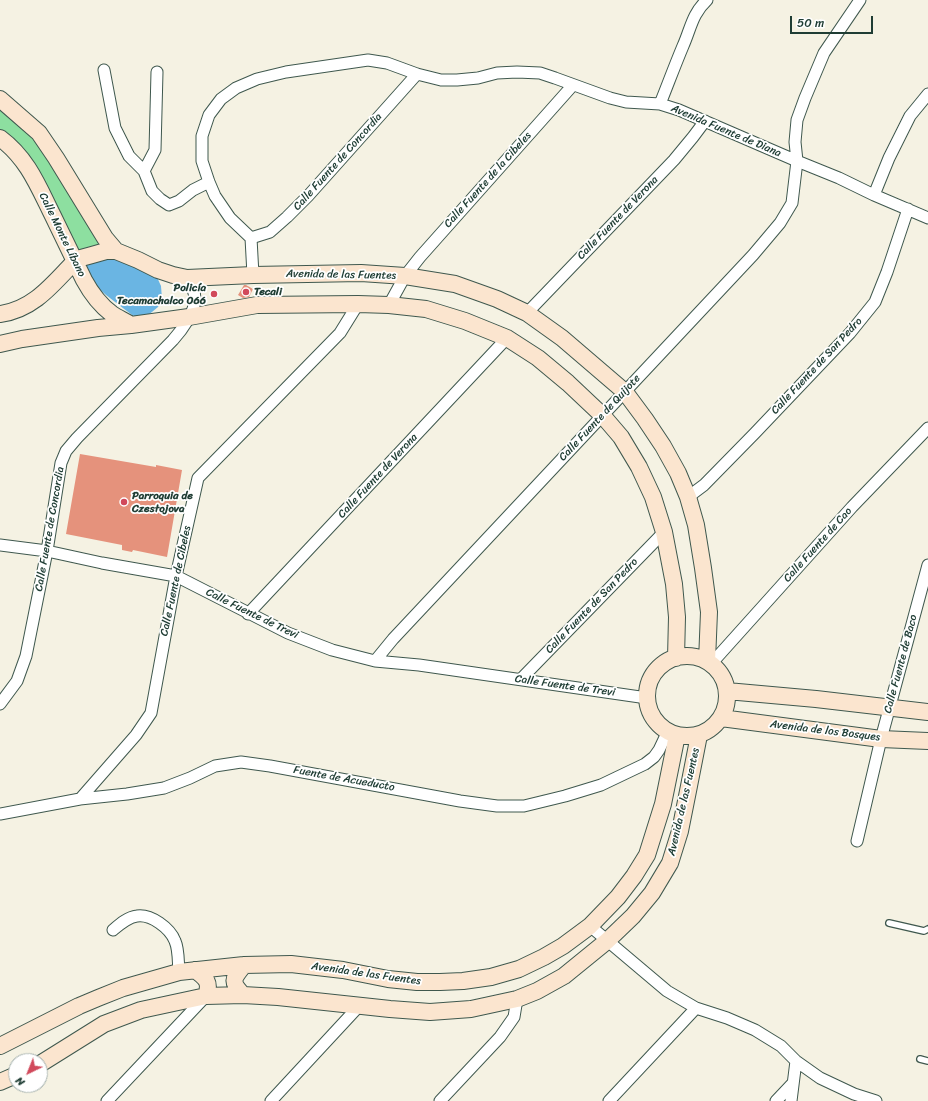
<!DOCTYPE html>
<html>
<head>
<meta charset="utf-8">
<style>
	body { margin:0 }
	#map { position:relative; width:928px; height:1101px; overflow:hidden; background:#f5f2e3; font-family:Sriracha,sans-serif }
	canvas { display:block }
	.north { position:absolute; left:8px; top:1053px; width:40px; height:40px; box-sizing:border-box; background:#fff; border:1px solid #a5b1ae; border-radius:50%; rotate:223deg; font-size:11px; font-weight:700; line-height:16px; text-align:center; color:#1f3d34 }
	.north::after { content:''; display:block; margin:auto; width:14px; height:18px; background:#d1495b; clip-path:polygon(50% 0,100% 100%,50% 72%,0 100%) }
	.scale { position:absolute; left:790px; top:16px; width:83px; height:18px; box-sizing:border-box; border:2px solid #1f3d34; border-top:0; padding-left:5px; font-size:12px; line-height:14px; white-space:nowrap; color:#1f3d34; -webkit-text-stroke:3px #fff; paint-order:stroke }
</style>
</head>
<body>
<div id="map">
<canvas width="928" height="1101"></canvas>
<div class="north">N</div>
<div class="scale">50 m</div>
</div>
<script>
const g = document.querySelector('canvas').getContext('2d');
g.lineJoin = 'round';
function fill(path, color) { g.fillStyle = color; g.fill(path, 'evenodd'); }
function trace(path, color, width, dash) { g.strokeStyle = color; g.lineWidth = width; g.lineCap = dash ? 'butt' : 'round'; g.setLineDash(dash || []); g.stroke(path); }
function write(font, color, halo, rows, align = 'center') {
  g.font = font + ' Sriracha,sans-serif'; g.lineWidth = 3.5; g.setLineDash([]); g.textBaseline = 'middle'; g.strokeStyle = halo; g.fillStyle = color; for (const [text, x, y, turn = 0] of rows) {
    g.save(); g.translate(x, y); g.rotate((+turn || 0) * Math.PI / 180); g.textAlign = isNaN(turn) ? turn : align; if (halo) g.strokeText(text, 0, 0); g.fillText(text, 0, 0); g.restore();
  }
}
fill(new Path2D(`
	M0,103l37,34 77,111 -36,8 -78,-119z`), '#8ddfa0');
fill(new Path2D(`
	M117,252l39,23 5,11 1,13 -4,8 -12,10h-9l-5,-2 -26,-20 -10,-9 -15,-26z`), '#6ab5e3');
fill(new Path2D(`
	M244,285h2l7,4 -4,8 -6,1 -5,-3z
	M80,454l76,13v-2l26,5 -15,87 -34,-7 -1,2 -10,-2v-5l-56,-11z`), '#e5927c');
const lane = new Path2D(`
	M889,923l35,8 4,-2
	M920,1059l8,2`);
const street = new Path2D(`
	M104,70l11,58 14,28 15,15 8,20 8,8 9,6 10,-4 14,-11 16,-8
	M660,104c8,-20 15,-39 23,-58 8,-18 9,-32 24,-46
	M144,171l11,-21 2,-78
	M874,195l15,-37 21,-42 18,-22
	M251,238l19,-6 17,-15 21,-21 109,-122
	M253,275l-2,-37 -21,-20 -15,-22 -6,-14 -7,-21v-25l7,-21 12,-16 15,-11 21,-9 29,-7 82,-12 19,3 30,11 24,6h16l21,-2 19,-5 20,-1 23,1 15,5 55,20 16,4 34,2 19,6 118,51 42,17 35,17 54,23
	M389,305l16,-29 15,-19 153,-172
	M527,313l147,-153 19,-23 12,-16
	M688,497l16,-12 51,-52 95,-100 25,-31 12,-30 21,-63
	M0,545l47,6 55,12 74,13 112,57 44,17 43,11 44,4 228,33
	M248,614l259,-276
	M375,661l18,-22 360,-384 27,-32 12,-20 5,-42 -2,-19 2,-22 8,-22 19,-45 36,-53
	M711,664l141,-157 76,-79
	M521,679l143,-147
	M0,704l17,-23 9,-25 21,-105 14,-88 5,-12 11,-13 96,-98c9,-10 22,-28 22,-41 0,-8 -4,-14 -8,-21
	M80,799l56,-64 15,-22 25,-137 22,-98 142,-145 18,-29
	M0,814l80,-15 47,-5 37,-6 26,-10 25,-12 26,-4 29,4 190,35 37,5h27l41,-10 36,-11 44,-21 9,-7 5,-7 9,-19
	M857,841l24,-102 47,-174
	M590,926l77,65 29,17 31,10 28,12 26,16 15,15 24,17 34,16 22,7
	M113,930c7,-6 15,-13 24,-14 14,-2 33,12 38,25 4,9 3,21 4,31
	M107,1101l99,-105
	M271,1101l89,-96
	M440,1101l60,-64 14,-20 3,-18
	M609,1101l87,-93
	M776,1101l17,-18
	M791,1101l5,-40`);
const secondary = new Path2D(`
	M0,99l39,34 17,25 49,80 11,13
	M0,138c28,21 38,48 53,78 10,21 21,43 31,64 7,13 16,25 28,34 6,4 13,7 19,11
	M0,314c33,-4 53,-30 75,-53l6,-3 11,-3 14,-4h10l22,9 20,10 15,5 14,3 66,-3 108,-2 44,3 50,8 42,15 30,14 35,25 63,54 20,27 18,27 15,27 10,24 8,28 7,43 6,44 -2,49
	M0,344l22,-5 76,-11 33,-3 58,-8 68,-12 101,-1 31,1 37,4 39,12 42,17 31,20 30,25 35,33 18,21 18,30 14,30 11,35 10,52 3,33 -1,41
	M647 696a40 40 0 1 1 80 0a40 40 0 1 1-80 0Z
	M727,691l89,8 112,13
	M721,718l160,21 47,2
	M195,970c11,8 16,12 11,26
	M243,995c-13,-14 -10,-16 1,-30
	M0,1046l79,-40 19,-8 25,-10 56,-16 65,-7 47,-1 52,6 45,9 29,3h23l23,-1 28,-4 28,-8 25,-12 19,-11 27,-20 28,-29 16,-21 13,-21 16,-51 14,-69
	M40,1064l64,-40 37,-14 65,-14 37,-1 35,2 112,12 40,3 41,-3 46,-10 20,-8 27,-15 43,-35 26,-25 19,-23 18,-30 10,-32 9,-45 10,-51
	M0,1082l16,-7`);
trace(lane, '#3f584e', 8);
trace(street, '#3f584e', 13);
trace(secondary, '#3f584e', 18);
trace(lane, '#fff', 5.5);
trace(street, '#fff', 11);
trace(secondary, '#fbe5cf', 16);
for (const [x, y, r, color] of [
	[246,292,4,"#d1495b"],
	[214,294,4,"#d1495b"],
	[124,502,4,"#d1495b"]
]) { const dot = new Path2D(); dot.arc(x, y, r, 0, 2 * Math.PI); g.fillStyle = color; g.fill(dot); trace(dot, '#fff', 1.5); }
write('11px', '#1f3d34', '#fff', [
	["Avenida Fuente de Diana",726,131,23],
	["Calle Fuente de Concordia",338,162,-48],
	["Calle Fuente de la Cibeles",488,180,-48],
	["Calle Fuente de Verona",618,218,-46],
	["Calle Monte Líbano",62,235,64],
	["Avenida de las Fuentes",341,275,1],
	["Calle Fuente de San Pedro",817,366,-47],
	["Calle Fuente de Quijote",600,418,-47],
	["Calle Fuente de Verona",378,476,-47],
	["Calle Fuente de Concordia",50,529,-80],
	["Calle Fuente de Cao",818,545,-48],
	["Calle Fuente de Cibeles",176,581,-78],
	["Calle Fuente de San Pedro",592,606,-46],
	["Calle Fuente de Trevi",252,614,26],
	["Calle Fuente de Baco",901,664,-75],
	["Calle Fuente de Trevi",565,686,8],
	["Avenida de los Bosques",825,731,7],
	["Fuente de Acueducto",344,779,10],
	["Avenida de las Fuentes",684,802,-77],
	["Avenida de las Fuentes",366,974,8]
]);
write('bold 11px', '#1f3d34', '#fff', [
	["Policía",206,288,"right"],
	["Tecamachalco 066",206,301,"right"],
	["Tecali",254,292],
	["Parroquia de",132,496],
	["Czestojova",132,509]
], 'left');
</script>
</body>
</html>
